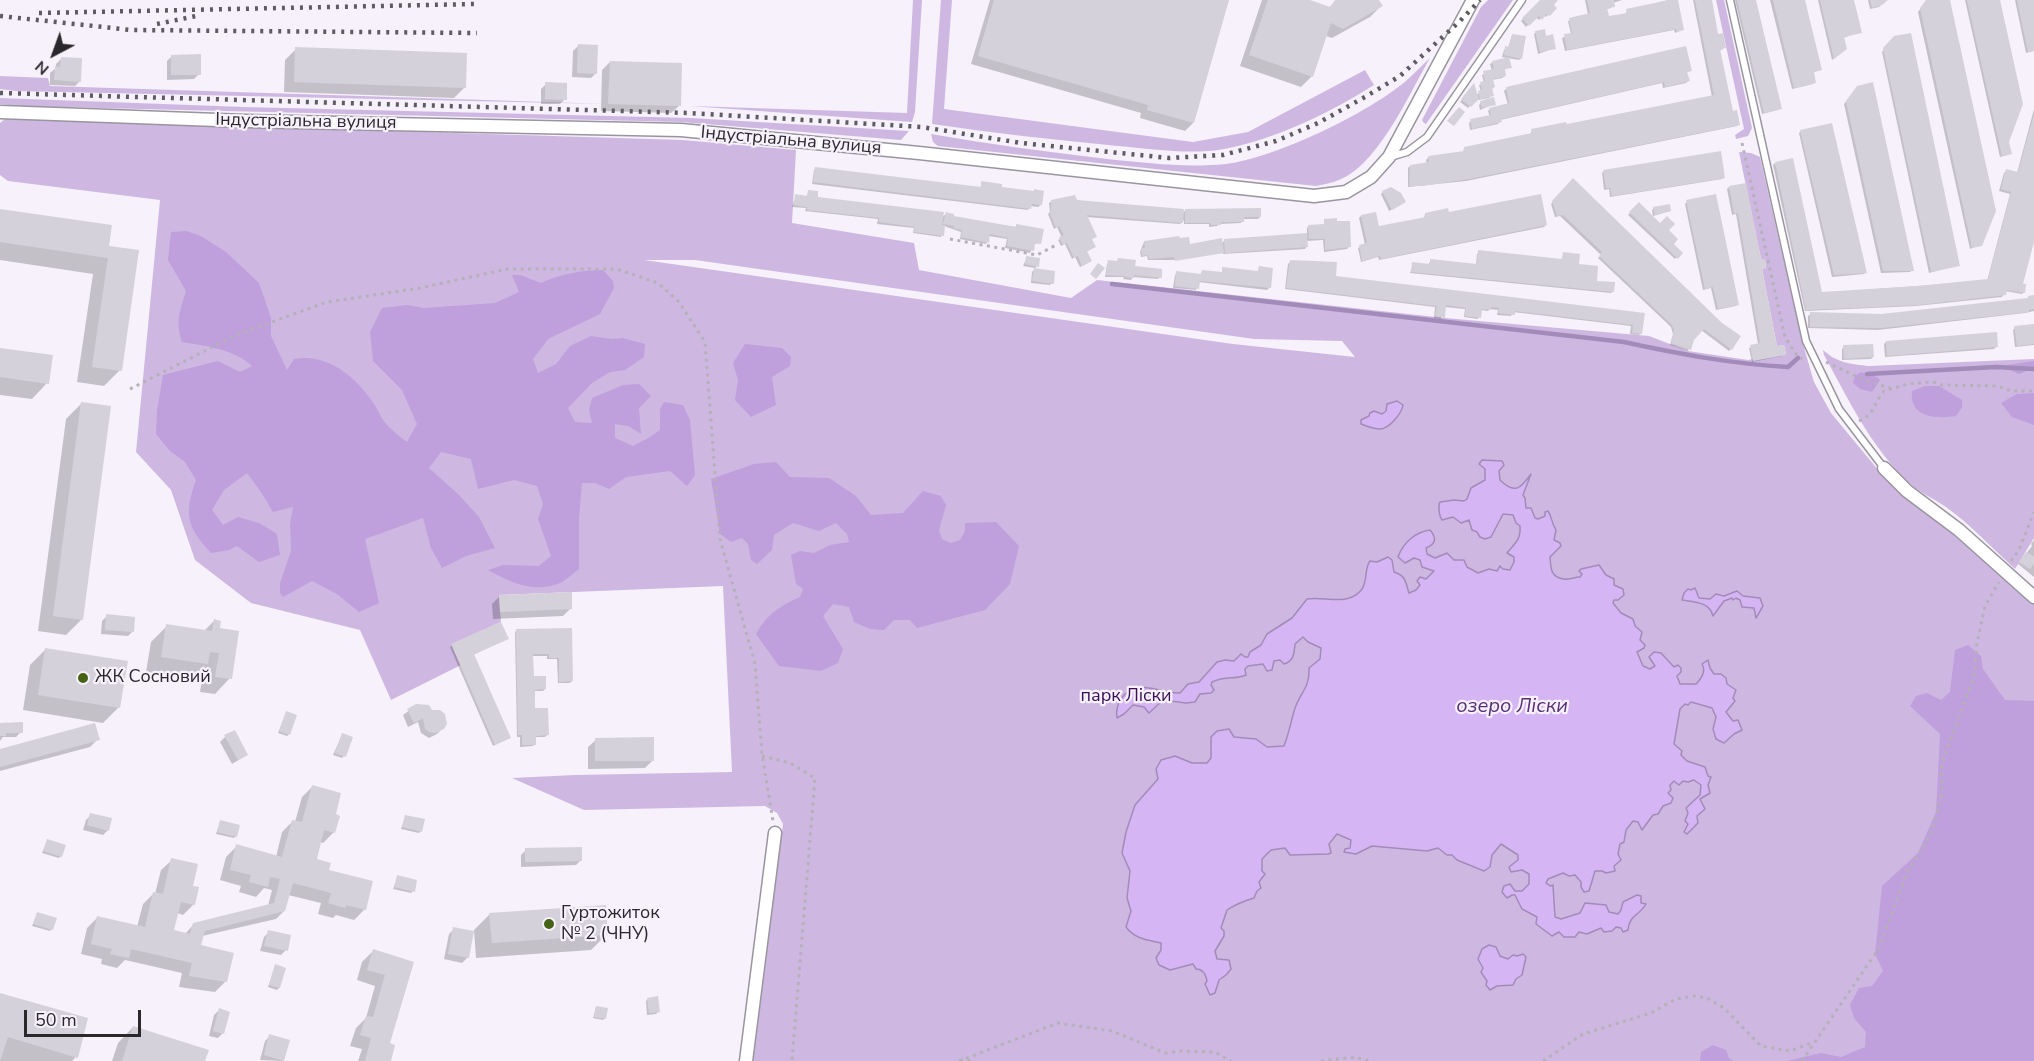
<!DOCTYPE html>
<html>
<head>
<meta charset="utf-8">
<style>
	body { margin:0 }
	#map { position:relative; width:2034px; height:1061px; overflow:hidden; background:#f6f1fb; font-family:"Nunito Sans",sans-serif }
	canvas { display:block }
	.north { position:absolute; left:24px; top:24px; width:60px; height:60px; -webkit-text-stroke:4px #f6f1fb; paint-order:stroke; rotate:221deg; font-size:16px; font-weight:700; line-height:24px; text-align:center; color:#2a282b }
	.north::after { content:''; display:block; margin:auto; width:21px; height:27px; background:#2a282b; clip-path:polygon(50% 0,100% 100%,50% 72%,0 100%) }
	.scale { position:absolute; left:24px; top:1010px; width:117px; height:27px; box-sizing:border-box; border:3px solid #2a282b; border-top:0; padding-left:8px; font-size:18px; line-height:21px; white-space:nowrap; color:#2a282b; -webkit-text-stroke:4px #f6f1fb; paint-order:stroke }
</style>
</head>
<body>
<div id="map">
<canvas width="2034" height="1061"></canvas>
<div class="north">N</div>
<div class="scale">50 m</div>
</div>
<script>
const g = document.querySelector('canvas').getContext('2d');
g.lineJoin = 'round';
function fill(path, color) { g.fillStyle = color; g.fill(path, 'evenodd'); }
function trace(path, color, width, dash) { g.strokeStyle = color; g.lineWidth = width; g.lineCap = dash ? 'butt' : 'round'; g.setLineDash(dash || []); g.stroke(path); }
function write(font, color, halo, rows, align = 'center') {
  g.font = font + ' "Nunito Sans",sans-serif'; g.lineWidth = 4.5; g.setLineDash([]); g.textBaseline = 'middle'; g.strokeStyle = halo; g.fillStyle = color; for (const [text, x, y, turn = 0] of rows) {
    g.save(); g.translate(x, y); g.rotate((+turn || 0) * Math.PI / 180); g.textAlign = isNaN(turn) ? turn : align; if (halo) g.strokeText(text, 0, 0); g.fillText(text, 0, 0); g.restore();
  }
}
fill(new Path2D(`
	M913,0h9l-7,112 -3,10 -222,-16 217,7z
	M941,0h11l-8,109 249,33 55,-10 117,-62 9,15c-45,28 -97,54 -150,64 -32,6 -73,0 -106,-3 -62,-6 -124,-13 -186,-22z
	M1488,0h25l-87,124 -2,-1 -2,-3 59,-113z
	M1716,0h8l28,128 -4,8 -12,3 -1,-4 9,-6z
	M1430,58c-21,36 -51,106 -91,122 -7,3 -15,4 -23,6l-378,-40 -5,-4 -2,-8c58,10 117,18 176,25 40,4 79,9 119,5 49,-6 143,-51 181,-84 8,-7 15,-15 23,-22z
	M0,76l48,2 2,8 558,18 -592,-13 -16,-2z
	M0,98l244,9 447,11 218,13 -8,9 -220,-18 -664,-16 -17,-2z
	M5,119l677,21 114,10 -4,73 122,20 5,27 152,28 26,-18 348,38 204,18 39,15 60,9 38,-6 -2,-9 -7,1 -15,-77 4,-1 -1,-9h-4l-22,-107 12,1 9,4 42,184 12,41 17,31 53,64 73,56 77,69v459h-1281l30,-237 -6,-11 -12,-7 -181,4 -72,-32 63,-3 157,-3 -9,-186 -224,9 2,27 -49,22 9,21 -70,35 -31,-70 -109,-27 -56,-43 -24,-70 -35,-38 24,-252 -152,-19 -8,-6v-52zM644,260h51l559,79 88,2 13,16 -122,-13z
	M1823,350c14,13 28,14 46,16l165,-7v179l-19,31c-23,-21 -44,-44 -69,-62 -17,-11 -30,-16 -45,-32 -33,-34 -55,-80 -77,-120z`), '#ceb8e2');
fill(new Path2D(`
	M186,231l15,5 25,16 33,31 12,35v18l16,34 7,-11c34,-6 62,18 80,45 4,6 7,14 12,20 6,6 14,13 21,18l10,-18 -15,-34 -29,-29 -3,-29 12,-24 25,-3 17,3 71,-5 24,-11 -7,-17h8l21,8c19,-9 41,-13 62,-13l10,11 1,7 -14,26 -52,25 -15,20 5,14 18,-9 14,-18 21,-10 21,3 11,-1 22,6 -1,13 -19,13 -15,2 -18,11 -24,25 7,14 17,1 -3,-13 3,-12 31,-13 16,-1 12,12 -12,12 2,26 -13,-8 -13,-2v14l18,8 17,-9 10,-7v-21l4,-7 19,3 7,15 5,55 -8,11 -17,-15 -44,6 -17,12 -14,-6h-13l-3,34v52c-6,4 -12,11 -19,14 -25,11 -51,-1 -72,-13l15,-5 36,1 12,-10 -13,-37 5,-15 -6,-18 -23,-6 -36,9 -7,-30 -30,-7 -12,16 30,27 20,22 16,31 -29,8 -24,12 -11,-20 -8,-30 -58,21 14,64 -20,9 -22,-18 -25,-13 -29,16 -3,-4v-10l11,-32 -1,-27 3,-17 -20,5 -12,-20 -14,-19 -23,17 -12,20 11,15 15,-8 21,6 18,11 3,21 -21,7 -22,-16 -8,4 -18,3c-25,-27 -27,-39 -15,-73l-11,-18 -15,-11 -14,-17 1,-23 6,-36 55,-14 22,11 12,-6c-18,-17 -46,-20 -70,-24 -7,-21 -2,-31 4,-51l-18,-31 3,-28z
	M745,344l37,4 9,9 -1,9 -18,11 4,28 -25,12 -16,-17 3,-20 -5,-17z
	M2034,361v7l-15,6 -9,-4 -3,-5z
	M1861,372l16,5 3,3 -8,12 -12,-3 -7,-6 2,-7z
	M1925,386h14l23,14v7l-6,9c-20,3 -47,2 -44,-25z
	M2034,393v32l-22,-8 -11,-14 16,-9z
	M776,462l14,15 39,1 27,18 15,19 32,-2 20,-22 18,5 5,9 -7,25 3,9 9,4 9,-3 5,-9v-8l31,-1 23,24 -9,38 -25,26 -68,18 -7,-8h-16l-10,10 -14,-1 -16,-7 -5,-15 -16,-3 -10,12 20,33 -5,14 -17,8 -42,-5 -23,-32c11,-20 24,-28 44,-37l3,-8 -7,-5 -5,-29 9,-4 14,2 16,-8 19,-3 -2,-8 -11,-11 -17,8 -26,-8 -19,12 -2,15 -15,14 -6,-4 -3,-16 -6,-6 -11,4 -11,-8 -9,-55 43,-15z
	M1968,645l13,11 2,13 22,31 29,1v360h-247l34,-8 20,4 24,-10 1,-15 -12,-14 -4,-13 9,-17 13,-2 11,-15 -8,-17 7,-68 36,-33 18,-41 4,-78 -30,-28 6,-10 11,-3 14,7 9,-8 5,-42z
	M1713,1045l13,5 3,8 4,3h-33l1,-9z`), '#bf9fdc');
const water = new Path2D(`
	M1397,401l6,4c-1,8 -14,24 -23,24 -5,0 -14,-3 -19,-5v-4l8,-4 1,-3 4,-2 8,3 4,-3 1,-7z
	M1482,460l20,1 2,4 -5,6 1,9c15,15 21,8 31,-6l-8,21 2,3 1,10h5l4,10 3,1 7,-3v-4l3,-1c4,6 3,11 8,19l-2,10 6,3 1,3 -11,11c1,11 0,20 14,22 5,1 10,-2 16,-2l2,-3 -3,-3 2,-2 18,-4 7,10 8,4v6l9,4 1,6 -6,5h-4l-1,3 8,10 12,6 2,7 7,6 -2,8 5,5 -1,3 -7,4 6,14 7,3 5,-3 -6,-9 5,-5 7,1 13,14 4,-2 3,3v4l-4,4 3,8h16c5,-5 10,-13 6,-20l6,-4 2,8 4,6h7l5,4 1,6 9,6 -3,8 2,3 -9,11 7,9 5,-1 4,10 -8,4 -10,9 -8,-4 -3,-10 3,-12 -4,-9 -21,-6 -3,3 -3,-1 -5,5 -6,35 8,7 -1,4 6,6 18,6 3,9 3,1 -3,8 2,8 -10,6 5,10 -8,7 1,7 -11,11 -3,-2 4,-8 -3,-3 3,-8 -2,-5 14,-13 1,-10 -7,-5 -6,2 -5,-1 -4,4 -5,-4 -4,4 1,5 -3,3 5,5 -2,5 -8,3 -5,8 -5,1 -11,15 -4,-8 -5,-1 -7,9 -2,12 -4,2 -2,10 3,6 -7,6 1,5 -9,2 -4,-2h-7l-6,20 -5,1 -3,-5v-5l-6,-7 -6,1 -6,-3 -15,6 -2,4 4,3 3,-1 2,32 6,2 19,-6 5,-10 21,2 3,7 9,2 3,-4 2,-8 14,-7 4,1v7l5,1c-6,11 -17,11 -18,26l-5,2 -2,-4 -5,-1 -4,4 -8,1 -3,-4 -14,6 -8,-2 -4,5h-11l-5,-5 -7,4 -16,-12 1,-7 -15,-8 -7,-14h-3l-5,3 -5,-6 2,-6 6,-2 5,7h7l7,-7v-10l-7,-4 -11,2 -2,-5 9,-7v-5l-17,-11 -9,11 -2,12 -6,4 -27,-11 -5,-5h-5l-9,-7 -11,3 -55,-5 -16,8 -12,-2 1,-3 5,-1 1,-8 -14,-6 -8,10 2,9 -3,1 -38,1 -5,-7 -14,2 -9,9v12l3,3 -6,8 2,6 -4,3 -3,7c-10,3 -18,6 -27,12l-6,18 3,3v5l-9,15 2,8 12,1 2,9 -5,6 -7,5 -4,13 -5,2 -5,-11 2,-3c-1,-6 -3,-12 -11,-12l-3,-5 -23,6 -11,-5 -3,-7 5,-8v-7c-14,-3 -26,-4 -35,-16l5,-16 -4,-13 3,-27 -8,-18 4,-21 9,-27 23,-26 -2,-10 5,-9 14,-4 17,7h15l4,-5v-21l6,-6 12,-2 5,8 22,2 11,8 17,-1c5,-13 7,-25 11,-38 6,-16 15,-21 14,-40l11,-9 1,-11 -13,-6 -5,-5 -8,7c-1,9 -1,17 -11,20l-4,-4 -6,1 -2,9 -5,1 -4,-7 -15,2 -3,3 1,6c-10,5 -20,0 -34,7l-1,3 3,5 -3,3 -11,1 -5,8 -9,1 -23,-3 -14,13 -5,-6 -11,-2 -9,9 -7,4c-1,-7 0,-13 4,-19 15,-23 38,-5 59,-6l8,-9 11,-2 18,-20 8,-2 9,1 7,-7 4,3h3l2,-5 11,-7 6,-11 25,-16 15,-19c18,-3 42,8 55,-10 6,-9 2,-20 8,-28l7,1 11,-5 4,3 2,12c12,4 11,9 15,21l7,-3 4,-5 -3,-4 3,-4 6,2 8,-8 -12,-4 -2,-7 -6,-2 -9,5 -7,-6c5,-14 17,-25 32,-27 7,8 6,14 -4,18l1,6 8,4 12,-5 7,7h10l3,7 11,6 11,-4 8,2 3,-5 3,3 7,1 4,-8v-5l-7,-4c8,-10 14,-13 13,-27l-4,-3 -3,-8 -10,-1 -12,23 -6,2 -5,-2 -3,-5 -5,-2 -3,-10 -8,3 -8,-6 -11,3c-3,-4 -4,-14 -2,-18l14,-2 10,1 3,-2 4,-11 14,-8v-11l-6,-5z
	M1695,588l4,10 11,1 6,-5 8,2 13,-5 6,5 17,2 3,8 -7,12 -2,-10 -12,-1 -2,-7 -4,-2 -3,2 -1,-2 -8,3 -11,15c-3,-14 -19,-14 -31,-16l2,-7 4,-4 3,1z
	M1489,945l7,2 4,9 8,3 5,-4 4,1 6,-2 3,3 -4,18 -6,4 -3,6 -16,1 -7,4 -4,-5 1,-4 -6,-9 2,-4 -5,-9 4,-10z`);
fill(water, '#d5b5f4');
trace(water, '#a28bb8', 1.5);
fill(new Path2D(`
	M990,0h238l-35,123 -8,8 -45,-13 1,-5 -170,-49z
	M1262,0h43l24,8 9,-8h40l3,6 -11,11 -38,21 -6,-2 -14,40 -11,11 -61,-21z
	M1542,0h14l-4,5 3,3 -9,9 -2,-2 -5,5 -3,-3 -10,10 -5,-6z
	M1585,0h37l-9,3 -2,5 -5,1 1,9 18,-3 2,-4 41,-11h8l6,30 -7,3 -1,-3 -109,21 -3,-13 9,-4 -3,-13 20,-6z
	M1693,0h17l7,35 7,13 -5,3 13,62 7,11 -2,2 -271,55 -58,6v-19l2,-2 17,-2 -1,-4 3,-3 34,-4 1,-5 66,-13 2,-5 34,-4 146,-29z
	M1735,0h19l26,108 -2,2 -16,4z
	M1770,0h33l17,70 -8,3 3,9 -2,2 -21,5z
	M1818,0h35l7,32 -17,6 3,11 -14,11z
	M1868,0h17l-6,7 -9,2z
	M1927,0h22l31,245 -10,4 -52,-237z
	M1965,0h33l10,141 2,12 -2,2 -8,2z
	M2015,0h19v51l-8,2z
	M1536,32l9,5 10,11 -17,6 -4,-20z
	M1512,35l9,23 -2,2 -17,-3 2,-7 4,-2z
	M1895,37l64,228 -30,8 -47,-221z
	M578,46l18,27 -5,5 -19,-1 1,-26z
	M1685,48l5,23 -4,2 2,8 -2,2 -23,5 -1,-5 -162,37 -2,4 -28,6 -1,-7 2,-2 19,-4 -2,-6 2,-2 18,-4 -4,-14 2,-2z
	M296,49l169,38 -11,11 -170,-6 1,-32z
	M172,56l27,18 -5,5 -27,1v-19z
	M61,59l19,22 -5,5 -25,-1v-12l6,-5v-4z
	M610,62l69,44 -8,7 -70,-2 1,-41z
	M1493,62l17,5 -7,3 2,6 -3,2 -10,2 2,7 -3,3 1,5 -3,3 -11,2 -1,-2 -9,10 -8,-6 14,-16 2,9 5,-3 -2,-7 5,-2 -2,-8 10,-4 -2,-7z
	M546,84l19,15 -5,5h-19v-15z
	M1856,90l56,180 -2,2 -29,1 -37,-169z
	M1481,102l13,2 -14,6 -1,-5z
	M2034,109v125l-12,51 2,7 -2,2 -17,-3 -3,6 -86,9 -111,5 -32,-146 2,-2 45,130 167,-12 23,-87 -11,-3 5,-18 2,-2 11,2z
	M1801,131l65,141 -2,2 -32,3 -33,-144z
	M816,168l164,20 2,-5 59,22 -3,2 -8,-1 -2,4 -216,-26 2,-14z
	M1604,171l120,6 -2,2 -112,18 -1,-8 -5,1 -2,-17z
	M1573,181l158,168 -2,2 -28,-21 -8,9 -5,12 -18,-6 3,-11 -2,-7 -73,-69 3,-3 -41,-39 -5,1 -4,-13z
	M1729,187l31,74 5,6 -4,3 15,78 8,6 -2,2 -30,6 -3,-14 9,-4 -22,-130 -4,1 -5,-26z
	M809,191l7,7 125,20 5,-4 6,3 63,10 2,-2 23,18 -6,1 -4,9 -25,-5 2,-9 -18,-3 -3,8 -26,-5 1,-7 -17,-6 -3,11 -28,-4 1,-5 -37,-4 1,-5 -73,-8 1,-3 -14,-1 4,-11 10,1z
	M1383,192l19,12 -13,7 -8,-17z
	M1052,201h24l106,12 4,-3 74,7 -2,2h-15l-2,4 -21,1 -3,2 -8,1v-3h-25v-4l-4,4 -94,-7 -1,24 10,6 -9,5 2,11 -8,4 -5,-10 -3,2 -7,-15 -4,2 -3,-6 4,-2 -5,-11 -3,2 -6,-15 2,-2 -1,-9z
	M1687,202l51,102 -2,2 -20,4 -5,-22 -8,2 -18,-86z
	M1639,204l28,26 5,14 9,9 -6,6 -47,-44z
	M1654,208l16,3 -17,5 -1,-6z
	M0,210l108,37 12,123 -16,16 -27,-4 16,-108 -93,-14z
	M1425,214h23l98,11 -2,2 -165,33 -1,-3 -17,5 -3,-14 7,-3 -6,-27 2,-2 17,12 46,-9z
	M1325,220l24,26 -2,3 -23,3 -1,-12 -17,1 1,5 -2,3 -82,5 -1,-2 -49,8h-25l-1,-4 -6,1 -1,-5 4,-10 45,3 32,-1 4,-4 82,-5v-7l2,-2h14z
	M1479,252l82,8 3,-7 31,29 18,9 -2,2 -201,-20 3,-9 15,1 3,-5 45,5 1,-11z
	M1027,257l10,9 -2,2 -12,-2z
	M1118,260l16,8 26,9 -2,2 -25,-2 -2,3 -8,-1 1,-2h-19l2,-13 2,-2 6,1z
	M1290,262l44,16 309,37 -2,18 -2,2 -9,-1 1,-8 -118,-14 -2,4 -14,-1 1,-5 -8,-1 -2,2 -7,-1 -3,9 -14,-2 1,-8 -21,-2 -3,12 -7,-1 1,-11 -150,-18 3,-25z
	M1259,268l10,20 -2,2 -69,-8 -2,8 -23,-2 2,-13 2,-2 23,2 2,-3 19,2 2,-5 34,4z
	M1034,270l18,13 -2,2 -19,-2 1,-11z
	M2029,297h5v14l-9,2 -147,17 -70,-2v-12l3,-2 70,1 145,-15z
	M2034,325v20l-19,2 -2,-17 2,-2z
	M1886,342l110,5 -2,2 -109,8 -1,-13z
	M1844,347l29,10 -2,2 -29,1v-11z
	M0,349l47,34 -15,16 -32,-4z
	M82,403v216l-16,16 -28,-4 28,-212z
	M2034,540v37l-16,-13 14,-18 -1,-2z
	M500,596l71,12 -8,8 -70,3 -1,-15z
	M107,616l26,15 -5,5 -27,-2 1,-13z
	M214,621l4,8 12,49 -15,16 -15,-2 4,-26 -13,13 -45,-7 5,-30 16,-16 37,5z
	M571,629l1,52 -2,2h-12l-1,-24h-10v-3h-15v21l13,12 -2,2h-9v18l13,26 -2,2h-10v7l-2,2 -13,1v-10h-3l-2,-105 2,-2z
	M507,639l-34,16 34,84 -14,7 -43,-99 2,-2z
	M46,649l73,58 -16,16 -80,-13 7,-45z
	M416,706l27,22 -6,6 -8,4 -8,-5 -3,-11 -10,5 -5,-12z
	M286,713l3,21 -2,2 -9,-3z
	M0,724l21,8 -5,5h-13l-3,4z
	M342,735l2,21 -2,2 -9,-3z
	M225,737l22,18 -15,9 -12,-22z
	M98,739l-8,8 -90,24v-21z
	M596,740l57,20 -8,8 -57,1v-22z
	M312,787l22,28v17l-11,11 -3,-1 -5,18 50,49 -11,11 -18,-5 -3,3 -15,-4 3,-11 -33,-8 -4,16 -8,8 -74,17 -2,9 26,36 -11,11 -36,-5 3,-14 -57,-13 -8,8 -16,-4 1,-5 -21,-5 6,-26 10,-10 40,9 6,-23 10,-10h2l6,-24 11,-10 19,27 3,17 -11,11 -6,-2 -4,18 12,3 9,-10 74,-18 4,-16 -8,-2 -8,9 -17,-5 2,-6 -21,-6 6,-23 11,-11 39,11 6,-25 11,-11 2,1 7,-25z
	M91,815l17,15 -5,5 -20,-5 3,-10z
	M405,817l16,14 -2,2 -18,-4z
	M220,822l16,14 -2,2 -18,-4z
	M47,841l14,15 -2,2 -17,-5z
	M526,850l55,10 -5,5 -55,2v-12z
	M398,877l15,14 -2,2 -18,-4z
	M37,914l15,15 -2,2 -18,-5z
	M490,914l117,20 -16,16 -115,8 -2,-28z
	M454,929l18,3 -5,26 -5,5 -18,-4 5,-25z
	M269,932l17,18 -5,5 -21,-4 4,-14z
	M373,951l39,12 -23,81v17h-31l4,-12 -12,-3 6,-18 10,-10 9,-32 -18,-6 5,-18z
	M275,966l4,22 -2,2 -9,-3z
	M0,995l76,62 -4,4h-72z
	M648,999l10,13 -2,2 -9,1 -1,-14z
	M596,1007l9,11 -2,2 -10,-2z
	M219,1010l4,23 -5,5 -9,-2 5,-21z
	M133,1027l71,34h-92l6,-18z
	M270,1036l13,24 -1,1 -22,-1 5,-19z`), '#0003');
trace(new Path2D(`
	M1112,284l512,58c55,12 108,22 164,25l10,-9
	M1867,374l129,-7 38,2`), '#a28bb8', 4.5);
fill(new Path2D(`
	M994,0h235l-35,123 -47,-13 1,-5 -170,-49z
	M1268,0h42l20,7 5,-7h44l4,6 -40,23 -12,-6 -18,54 -64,-22z
	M1540,0h18l-4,5 3,3 -7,8 -3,-2 -5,6 -3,-4 -10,10 -7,-8z
	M1587,0h27l1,7 -8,1 2,8 18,-3 -1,-4 43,-9h9l6,30 -7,2 -1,-3 -109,21 -3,-16 8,-1 -3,-15 21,-5z
	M1695,0h17l6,34 5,-1 3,15 -6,1 13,62 4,-1 3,15 -271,54 -47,7h-13l1,-21 19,-3 -1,-6 36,-5v-4l68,-14 -1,-4 35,-7 1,2 147,-29z
	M1737,0h19l26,109 -18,4z
	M1773,0h32l17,70 -8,2 2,11 -22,5z
	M1820,0h34l8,33 -18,4 3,12 -13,10z
	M1870,0h18l-6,5 -10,3z
	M1926,0h24l46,211 -14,35 -10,2 -52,-240z
	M1967,0h33l23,104 -14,38 3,12 -10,2z
	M2017,0h17v51l-6,1z
	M1545,29l1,7 7,-2 3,15 -16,3 -5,-21z
	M1911,33l49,233 -29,6 -48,-224 11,-12z
	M1512,34l14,2 -4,23 -18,-4 1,-9 4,1z
	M578,44l20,1 -1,29 -20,-1z
	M1686,46l6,25 -5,1 3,9 -25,6 -1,-5 -163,37 1,3 -30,7 -2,-10 21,-4 -2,-7 20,-5 -3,-16z
	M295,47l172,6 -1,35 -172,-6z
	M201,54v21h-30v-20z
	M61,57l21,1 -1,24 -27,-2 1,-14 5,1z
	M1509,57l3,11 -7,1 1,7 -13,3 2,8 -3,1 2,8 -14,3 -2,-8 4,-1 -2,-8 5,-1 -2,-10 11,-2 -2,-8z
	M610,61l72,2 -1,43 -73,-2z
	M545,82l22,1v17l-22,-1z
	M1873,82l41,189h-31l-37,-170 11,-15z
	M1474,83l5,16 -8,8 -10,-8z
	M1494,97l2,8 -14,3 -2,-7z
	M1459,107l6,5 -11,14 -7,-5z
	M2034,114v128l-11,42 -13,-2 16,2 -1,9 -18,-3 -1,5 -87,10 -113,5 -31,-148 18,-4 29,134 95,-6 71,-7 23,-87 -10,-3 5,-20 12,3z
	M1832,123l35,150 -33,2 -34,-145z
	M1721,151l4,27 -113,18 -2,-8h-4l-3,-18z
	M815,167l166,20v-6l21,3v3l32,4v-2l10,2 -2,14 -10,-1 -1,5 -218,-27z
	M1573,178l149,145 19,13 -9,14 -28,-21 -10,11 -3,10 -20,-7 3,-12 -2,-6 -73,-69 3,-4 -39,-37 -6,1 -5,-15z
	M1746,183l15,76h4l1,9 -4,1 15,77 7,-1 2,10 -33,6 -3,-16 10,-2 -22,-130 -4,1 -5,-28z
	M1391,187l10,6 5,9 -14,8 -10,-19z
	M808,190l10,1v6l126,15 -2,13h3l-1,11 -30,-4 1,-5 -36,-5v-4l-72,-8v-3l-13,-2 1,-11 12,2z
	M1541,194l6,31 -166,34 -1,-3 -18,5 -3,-16 8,-2 -6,-28 15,-3 3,14 47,-9 -1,-4 23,-5 1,4z
	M1716,194l23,111 -21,4 -5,-22 -8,2 -19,-89z
	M1075,195l2,5 107,9 -1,14 -96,-8 10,22 -5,2 4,8 -9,4 5,10 -10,5 -4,-10 -4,2 -7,-15 -4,2 -4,-8 5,-2 -5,-9 -3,2 -7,-17 2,-1v-10z
	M1639,202l21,21 7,-7 8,8 -6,6 9,9 -4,5 9,9 -5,6 -49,-47z
	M1670,204l1,7 -16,4 -2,-8z
	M1261,208v9h-17v5h-23v3h-10l-1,-2h-25v-14z
	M0,209l112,16 -3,21 30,4 -17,121 -30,-4 16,-109 -108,-16z
	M946,212l8,2v2l62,11v-3l28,5 -3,15 -6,-1 -1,8 -27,-5 1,-8 -18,-4 -1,9 -28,-6 1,-7 -9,-2 1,-2 -11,-2z
	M1337,218v3h13l1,26 -26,3v-11h-16l-1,-14 16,-1v-5z
	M1307,233l1,14 -83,6 -1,-14z
	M1179,236l1,2 9,-1 1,7 32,-6 2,15 -49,8 -1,-4 -25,2 -1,-4 -6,1 -1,-8h4l-1,-7z
	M1478,250l84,9 1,-7 17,2 -1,10 19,2 -1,15 18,1 -1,10 -203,-20 1,-10 18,2v-5l47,5z
	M1026,256l14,2 -1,9 -14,-3z
	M1118,258l18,2 -1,6 27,3v9l-28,-3v3l-9,-1v-1l-19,-1 2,-15 9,1z
	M1290,260l47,2 -1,14 309,37 -3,21 -10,-1 1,-8 -118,-14v4l-17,-2 1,-5 -8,-1v3l-9,-1 -1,9 -16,-2 1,-8 -20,-3 -1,13 -10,-2 2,-10 -151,-18z
	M1098,263l7,5 -9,11 -6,-5z
	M1259,266l14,2 -2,20 -71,-7 -1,8 -24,-3 1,-15 25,3 1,-4 20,2v-5l36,4z
	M1034,268l21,3 -1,13 -22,-3z
	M2034,295v14l-5,1v2l-148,16 -71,-1v-15l71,2 147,-16v-2z
	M2034,324v20l-17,2 -3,-20z
	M1997,332l1,15 -111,9 -1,-15z
	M1873,344l1,13 -30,2 -1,-14z
	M0,348l53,7 -4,29 -49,-7z
	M81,402l30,4 -28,214 -30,-4z
	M2026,552l8,4v8l-4,5 -11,-7z
	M572,592v17l-72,3 -1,-17z
	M106,614l29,3 -1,15 -29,-2z
	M214,619l7,2 -1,7 19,3 -7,48 -17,-2 4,-24 -9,-1 -2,12 -47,-7 5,-33 46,7z
	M501,622l8,17 -35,15 37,84 -16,7 -44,-101z
	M572,628l1,53 -14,1v-24h-10v-4h-16l1,22h12v13l-11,1v18h13l1,27 -13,1v9h-14v-10h-4l-2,-106z
	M45,648l83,13 -8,47 -82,-13z
	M416,704l13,1 3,5h8l5,4 2,10 -3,5 -9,4 -6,-1 -4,-3 -2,-11 -9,5 -7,-14z
	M286,711l11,4 -7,20 -11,-4z
	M23,722v11h-17v3h-6v-13z
	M95,723l5,17 -100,27v-18z
	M235,730l13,25 -10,5 -14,-25z
	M342,733l11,4 -7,20 -11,-4z
	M654,737v24h-59v-23z
	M312,785l29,8 -5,21 4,2 -5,17 -11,-3 -7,29 14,4 -2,7 44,11 -7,29 -20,-5 -1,3 -17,-5 3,-10 -38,-10 -8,28 -80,20 -4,14 33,8 -7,29 -38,-6 3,-13 -61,-14 -2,9 -19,-4 2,-5 -21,-5 6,-28 48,11 8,-35 10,2 8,-36 27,6 -5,22 6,1 -4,18 -14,-3 -7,28 16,4 3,-11 81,-20 6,-24 -10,-2 -2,10 -19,-5 2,-7 -21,-5 6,-26 46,13 10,-37 10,2z
	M90,813l22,5 -3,13 -22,-6z
	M405,815l20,4 -3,13 -20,-5z
	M220,820l20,5 -3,12 -20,-5z
	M47,839l19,6 -4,12 -19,-6z
	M582,847v14l-57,1v-14z
	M397,875l20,5 -2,12 -21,-5z
	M606,905l2,30 -116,8 -3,-30z
	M37,912l20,6 -4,12 -20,-6z
	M453,927l21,4 -5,27 -21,-4z
	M268,930l23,5 -3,16 -24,-5z
	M373,949l41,13 -24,81 5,2 -4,16h-26l6,-23 -11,-3 6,-19 7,1 12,-42 -18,-5z
	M275,964l11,4 -6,20 -11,-3z
	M0,993l88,25 -10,40 -70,-21 -8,24z
	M658,996l2,16 -11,1 -2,-15z
	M596,1006l12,2 -2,11 -12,-2z
	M219,1008l11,4 -6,22 -11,-3z
	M133,1026l76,24 -4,11h-83z
	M269,1034l21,6 -6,21 -20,-6z`), '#d5d1da');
const lane = new Path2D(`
	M1730,0l76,341 33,68 45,59
	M1390,157l17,-5 20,-15 95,-137`);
const street = new Path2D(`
	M0,112l245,9 436,9 238,23 395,43 32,-4 25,-15 18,-20 84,-157
	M1884,468l23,23 52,39 75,67
	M746,1061l29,-228`);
trace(lane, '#99959e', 9);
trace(street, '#99959e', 15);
trace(new Path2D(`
	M1742,143l43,194 11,17 6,5
	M950,239l87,16 21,-11
	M1826,362l38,18 26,8
	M130,389l106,-54 91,-33 93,-14 87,-19h110l41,14 21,19 26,40 15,197 35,125 7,90 11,67
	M1859,421c17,-8 14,-17 25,-30l24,-7 25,-2 9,3 56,1 13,5h23
	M2011,561l8,-11 15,-38
	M762,756l28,7 25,15 -23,283
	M960,1060l14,1
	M959,1061l99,-38 54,8 53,22 16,-2 34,1 16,9
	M1321,1061l34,-4 14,4
	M1543,1061l40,-27 68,-21 25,-14 18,-3 13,2 17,10 37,38 29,5 24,-9
	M1802,1061l77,-113 28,-75 25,-41 10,-40v-29l32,-86 3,-34 8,-37 14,-24`), '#b5b1b8', 3, [3, 4.5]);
trace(lane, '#fff', 6);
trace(street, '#fff', 12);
trace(new Path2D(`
	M39,13l437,-9
	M0,16l131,14 346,3
	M157,24l44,-9
	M0,93l689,20 233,14 99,16 148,15 54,-3 53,-14 42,-18 47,-26 35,-21 59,-54 21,-22`), '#5e5c60', 4.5, [3, 6]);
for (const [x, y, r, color] of [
	[83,678,6,"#466214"],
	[549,924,6,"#466214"]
]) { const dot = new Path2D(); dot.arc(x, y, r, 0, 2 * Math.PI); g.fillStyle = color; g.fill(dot); trace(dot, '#f6f1fb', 2); }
write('18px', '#2a282b', '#f6f1fb', [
	["Індустріальна вулиця",306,122,1],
	["Індустріальна вулиця",791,141,5]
]);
write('18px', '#2a282b', '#f6f1fb', [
	["ЖК Сосновий",95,678],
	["Гуртожиток",561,914],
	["№ 2 (ЧНУ)",561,935]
], 'left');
write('18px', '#3b0f57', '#f6f1fb', [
	["парк Ліски",1126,697]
]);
write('italic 20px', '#592f78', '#f6f1fb', [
	["озеро Ліски",1512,707]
]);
</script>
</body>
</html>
